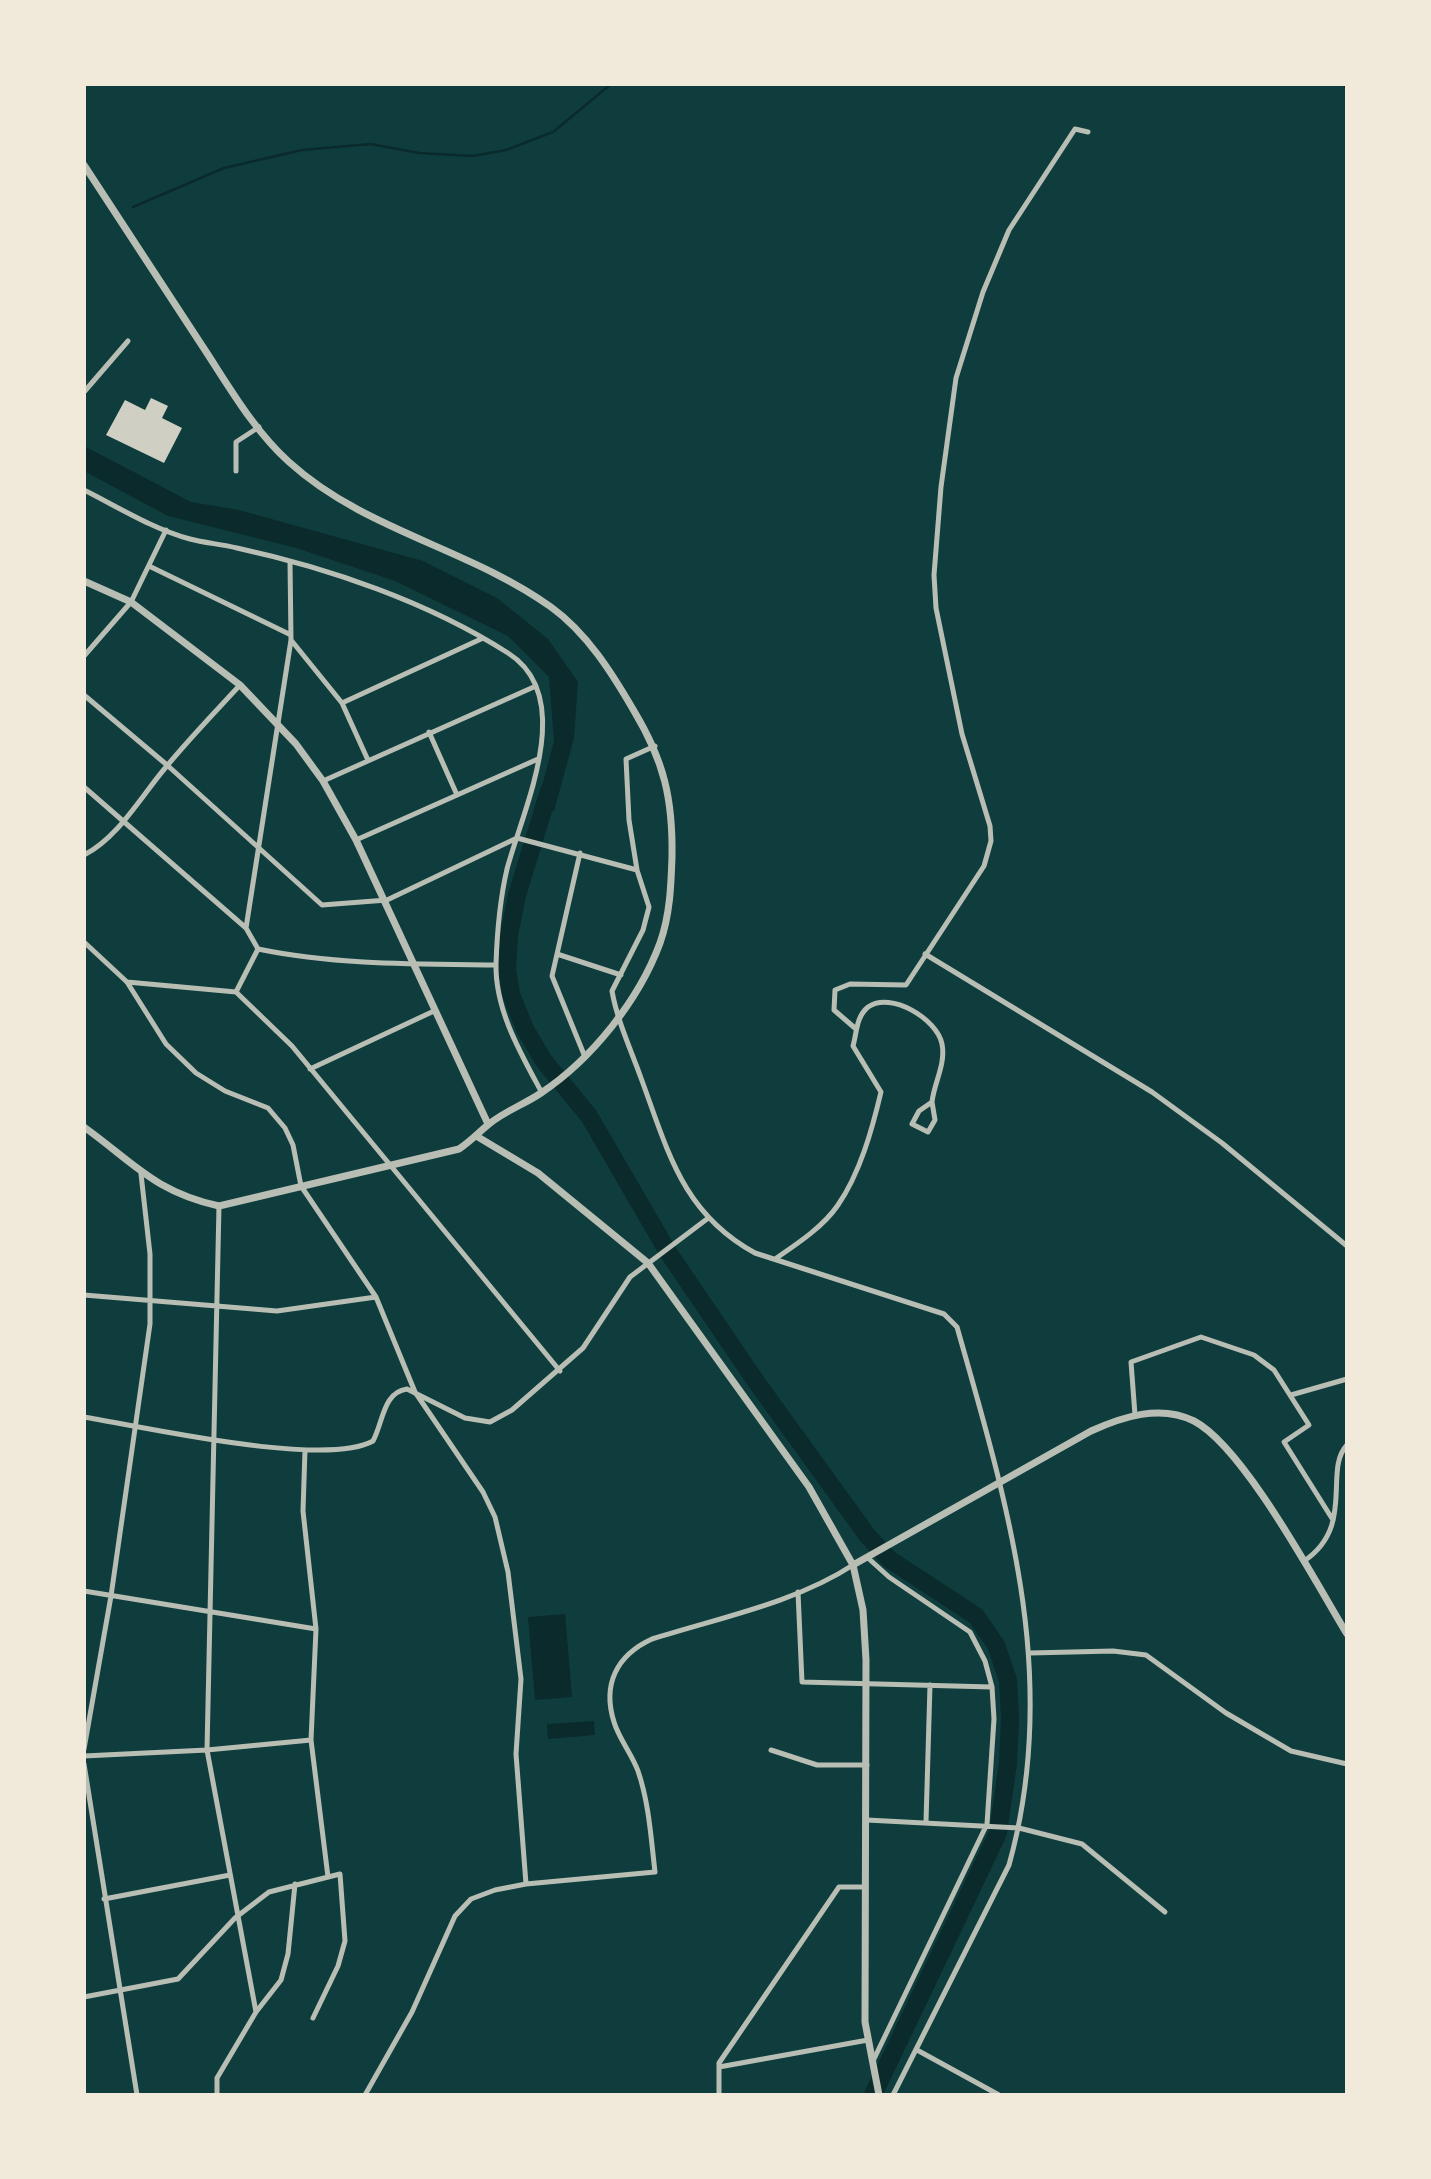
<!DOCTYPE html>
<html>
<head>
<meta charset="utf-8">
<style>
	body { margin:0 }
	#map { position:relative; width:1431px; height:2179px; overflow:hidden; background:#0f3d3e; font-family:Manrope,sans-serif }
	canvas { display:block }
	.frame { position:absolute; inset:0; border:86px solid #f1e9da; pointer-events:none }
</style>
</head>
<body>
<div id="map">
<canvas width="1431" height="2179"></canvas>
<div class="frame"></div>
</div>
<script>
const g = document.querySelector('canvas').getContext('2d');
g.lineJoin = 'round';
function fill(path, color) { g.fillStyle = color; g.fill(path, 'evenodd'); }
function trace(path, color, width, dash) { g.strokeStyle = color; g.lineWidth = width; g.lineCap = dash ? 'butt' : 'round'; g.setLineDash(dash || []); g.stroke(path); }
fill(new Path2D(`
	M84,446l107,56 48,8 184,51 74,37 51,41 30,43 -4,56 -20,73 -19,1 19,-71 -5,-64 -41,-41 -113,-55 -99,-33 -128,-32 -84,-45z
	M565,1614l7,83 -37,3 -7,-83z
	M594,1721l1,14 -47,4 -1,-15z`), '#0a2a2b');
trace(new Path2D(`
	M1343,84l4,5
	M133,207l91,-39 78,-18 69,-6 48,9 54,3 33,-6 47,-18 58,-48`), '#0a2a2b', 2.5);
trace(new Path2D(`
	M549,791l-32,104 -8,40 -2,34 4,25 14,35 19,32 45,55 79,136 89,131 110,152 22,24 87,57 20,29 12,35 2,39 -2,44 -10,70 -125,262`), '#0a2a2b', 18);
fill(new Path2D(`
	M151,398l17,8 -6,12 20,10 -18,35 -58,-28 19,-35 20,10z`), '#cfcfc3');
trace(new Path2D(`
	M84,392l44,-51
	M236,471v-29l23,-15
	M84,490c34,17 69,39 106,49 15,4 31,5 47,9 92,20 191,54 271,105 70,44 15,156 -1,216 -7,30 -10,65 -11,95 -1,46 25,90 46,129
	M290,562l1,78 51,63 25,55
	M149,566l140,68
	M84,656l47,-54 35,-72
	M84,695l83,70 155,140 65,-5 130,-62 120,32
	M342,703l139,-64
	M429,732l28,63
	M655,746l-29,13 3,61 8,50 12,37 -6,23 -31,61c5,29 19,59 29,87 27,73 41,135 114,175l189,61 13,13c51,179 104,352 52,538l-116,230
	M323,781l213,-95
	M84,787l162,141 12,21c77,16 159,15 238,16
	M356,840l182,-81
	M580,853l-28,123 33,81
	M84,855c34,-17 58,-60 82,-88 23,-28 49,-55 74,-82
	M246,928l45,-288
	M84,942l43,40 39,62 30,29 29,18 43,17 17,20 8,17 8,41 75,111 39,95 68,100 12,25 13,55 13,107 -5,75 10,130
	M557,954l64,21
	M925,954l227,138 70,51 125,103
	M127,982l109,10 56,54 268,325
	M236,992l22,-43
	M856,1029l-22,-19 1,-20 15,-6 56,1 78,-119 7,-25 -1,-15 -28,-92 -26,-126 -2,-33 7,-88 15,-109 27,-86 26,-62 66,-101 13,3
	M310,1069l124,-58
	M219,1206l-12,544 49,262
	M775,1259c22,-15 48,-32 63,-54 22,-32 34,-75 43,-113l-28,-46c4,-14 3,-29 15,-39 23,-16 69,12 74,37 4,20 -8,39 -10,58l-13,9 -7,13 16,8 7,-12 -3,-18
	M84,1295l193,16 99,-14
	M1291,1395l56,-16
	M1135,1415l-4,-53 70,-25 53,18 20,15 35,55 -25,17 49,78
	M84,1417c60,10 241,51 289,24 10,-18 10,-49 34,-52l58,29 25,4 22,-12 71,-62 47,-71 77,-58
	M305,1450l-2,61 13,118 -5,111 17,137
	M868,1558l21,19 81,55 15,29 7,26 2,32 -7,105 -114,237
	M1304,1561c52,-35 19,-91 43,-116
	M84,1591l232,38
	M798,1592l4,90 190,5
	M1030,1653l83,-2 33,4 80,58 65,38 56,13
	M84,1749l27,-153 39,-272v-70l-9,-80
	M771,1750l46,15h50
	M84,1756l123,-6 104,-10
	M84,1764l53,331
	M867,1820l152,8 63,16 83,68
	M926,1822l4,-137
	M104,1899l126,-24
	M84,1997l94,-18 57,-61 34,-26 71,-18 5,67 -7,25 -25,52
	M917,2050l82,45
	M719,2067l149,-27
	M217,2095v-17l39,-66 25,-32 7,-26 7,-70
	M365,2095l47,-83 43,-96 16,-17 24,-9 31,-6 129,-12c-4,-34 -6,-69 -17,-101 -6,-17 -19,-32 -24,-49 -12,-38 3,-67 38,-83 66,-21 143,-36 201,-74
	M719,2095v-32l120,-176h26`), '#b8beb3', 5);
trace(new Path2D(`
	M84,165c39,59 78,119 117,179 26,39 52,86 88,118 76,69 180,86 262,145 36,26 61,66 83,104 30,50 39,88 38,146 -1,29 -2,58 -12,86 -21,57 -68,116 -119,150 -16,11 -36,18 -52,31 -10,8 -18,17 -30,25l-240,57c-64,-14 -85,-43 -135,-79
	M84,581l47,21 109,83 56,59 27,37 33,59 132,284
	M478,1137l60,36 110,90 161,224 44,78 10,45 3,50 -1,362 14,73
	M853,1565l238,-134c31,-14 69,-27 103,-10 50,26 122,162 153,213`), '#b8beb3', 7);
</script>
</body>
</html>
